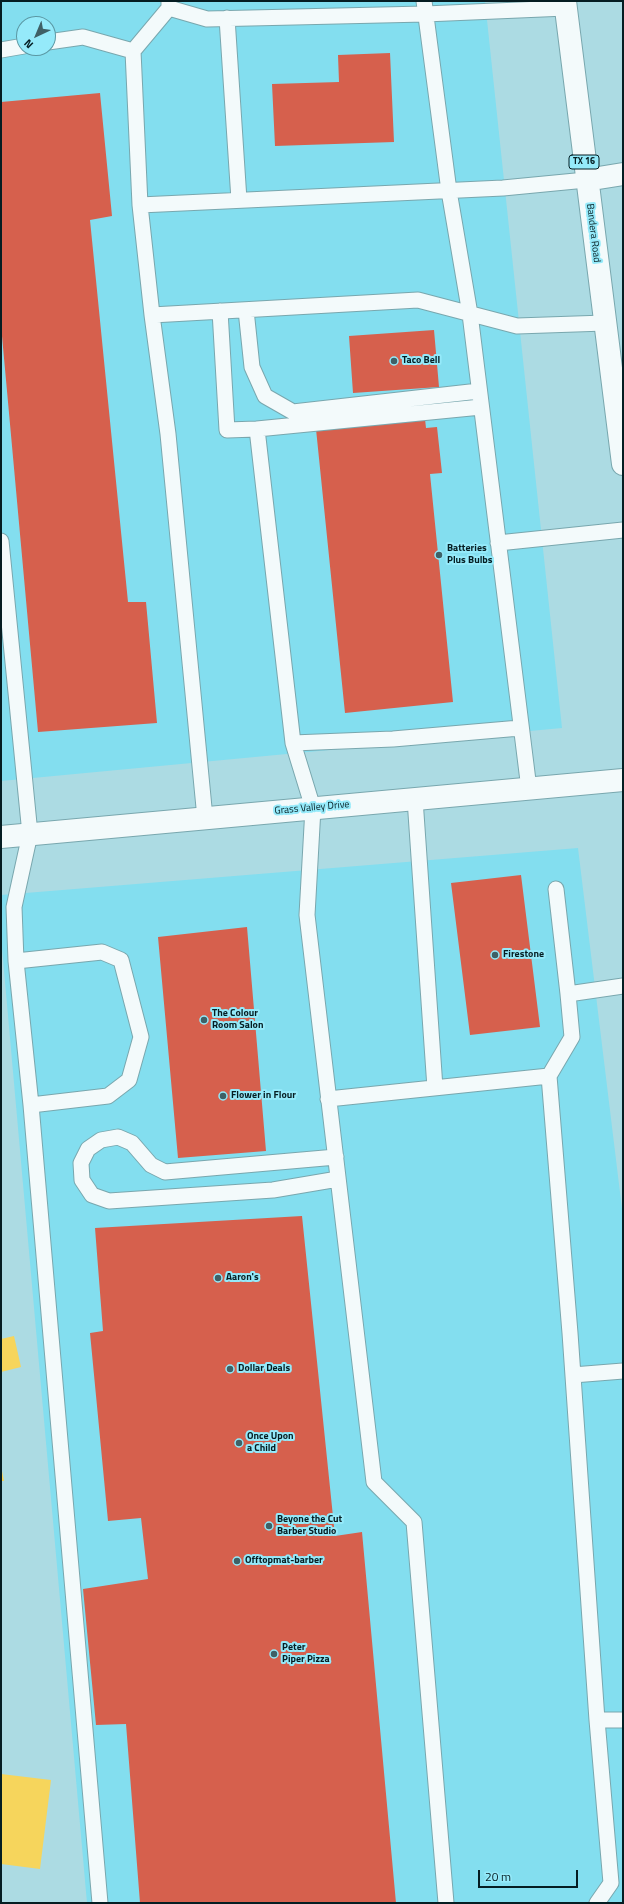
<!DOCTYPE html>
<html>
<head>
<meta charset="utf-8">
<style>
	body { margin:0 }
	#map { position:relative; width:624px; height:1904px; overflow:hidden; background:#acdbe3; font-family:"Titillium Web",sans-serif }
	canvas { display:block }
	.frame { position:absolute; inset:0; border:2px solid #051d22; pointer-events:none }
	.north { position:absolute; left:16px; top:16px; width:40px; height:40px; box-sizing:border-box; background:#95eafa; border:1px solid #5b98a4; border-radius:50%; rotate:224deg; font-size:11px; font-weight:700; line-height:16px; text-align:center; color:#051d22 }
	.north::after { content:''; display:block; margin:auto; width:14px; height:18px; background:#3f6066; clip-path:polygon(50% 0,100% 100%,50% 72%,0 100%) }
	.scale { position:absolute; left:478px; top:1870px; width:100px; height:18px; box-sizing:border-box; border:2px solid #051d22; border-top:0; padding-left:5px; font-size:12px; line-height:14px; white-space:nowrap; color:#051d22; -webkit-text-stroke:3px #95eafa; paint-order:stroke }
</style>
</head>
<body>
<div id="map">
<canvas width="624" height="1904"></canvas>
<div class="frame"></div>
<div class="north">N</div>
<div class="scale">20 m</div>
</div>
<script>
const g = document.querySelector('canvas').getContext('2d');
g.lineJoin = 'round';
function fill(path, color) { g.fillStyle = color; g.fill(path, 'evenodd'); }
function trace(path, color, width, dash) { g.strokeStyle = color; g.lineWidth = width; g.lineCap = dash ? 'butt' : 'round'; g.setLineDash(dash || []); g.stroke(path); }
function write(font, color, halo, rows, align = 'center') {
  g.font = font + ' "Titillium Web",sans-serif'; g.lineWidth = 4; g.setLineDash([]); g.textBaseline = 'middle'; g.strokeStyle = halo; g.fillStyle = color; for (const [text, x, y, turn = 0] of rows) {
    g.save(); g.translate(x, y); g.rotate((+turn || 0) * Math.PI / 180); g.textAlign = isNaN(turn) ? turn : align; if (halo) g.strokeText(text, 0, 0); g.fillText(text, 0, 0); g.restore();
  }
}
fill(new Path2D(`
	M1,1h484l77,727 -561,53zM24,24h24v24h-24z
	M578,848l45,369v686h-536l-86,-966v-42z`), '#83deef');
fill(new Path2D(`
	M14,1336l7,31 -20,5v-33z
	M1,1466l3,15h-3z
	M1,1774l50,6 -11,89 -39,-5z`), '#f6d55c');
fill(new Path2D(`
	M390,53l4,89 -119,4 -3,-62 67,-2 -1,-27z
	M100,93l12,123 -22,4 38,382h18l11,121 -119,9 -37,-407v-223z
	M434,330l5,57 -86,6 -4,-57z
	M425,419l1,9 11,-1 5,46 -12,1 23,228 -108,11 -29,-284z
	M521,875l19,152 -70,8 -19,-152z
	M247,927l19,224 -88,7 -20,-221z
	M302,1216l33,320 27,-4 34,371h-256l-14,-179 -30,1 -13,-136 65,-10 -7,-61 -33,3 -18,-188 13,-2 -8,-103z`), '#d6604d');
const service = new Path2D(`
	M169,1v7l38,11 218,-5 141,-6
	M424,1l25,190 21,123 59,475
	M227,18l12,182
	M48,42l35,-5 50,14 7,154
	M1,50l23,-4
	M133,51l36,-43
	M246,310l6,57 13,29 28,16 186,-21
	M220,311l7,119 30,-1 224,-22
	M152,315l266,-15 99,26 88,-3
	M257,429l36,314 20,65 -6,107 67,567 40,40 32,381
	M1,541l29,293 -16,73 2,54 15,144 69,798
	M498,543l125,-13
	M293,743l100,-4 127,-11
	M415,799l20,289
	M205,818l-37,-384 -16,-119 -12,-110 363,-17 83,-8
	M556,889l12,105
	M16,961l86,-9 19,8 20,77 -12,43 -21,16 -77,9
	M328,1099l221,-23
	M336,1157l-171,15 -14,-7 -19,-22 -14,-6 -17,3 -13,9 -7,14 1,17 10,15 17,6 164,-11 65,-11
	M573,1375l50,-4
	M597,1720h26
	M597,1903l14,-20 -14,-163 -27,-387 -21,-257 23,-39 -4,-43 55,-8`);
const minor = new Path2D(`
	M1,837l622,-57`);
const primary = new Path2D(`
	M565,1l58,463
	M586,180l37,-6`);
trace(service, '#79a7ae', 17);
trace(minor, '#79a7ae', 24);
trace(primary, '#79a7ae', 24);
trace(service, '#f3fafb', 15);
trace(minor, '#f3fafb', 22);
trace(primary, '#f3fafb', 22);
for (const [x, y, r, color] of [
	[394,361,4,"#3f6066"],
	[439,555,4,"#3f6066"],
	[495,955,4,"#3f6066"],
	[204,1020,4,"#3f6066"],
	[223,1096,4,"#3f6066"],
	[218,1278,4,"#3f6066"],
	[230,1369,4,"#3f6066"],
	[239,1443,4,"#3f6066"],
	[269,1526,4,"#3f6066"],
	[237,1561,4,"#3f6066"],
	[274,1654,4,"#3f6066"]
]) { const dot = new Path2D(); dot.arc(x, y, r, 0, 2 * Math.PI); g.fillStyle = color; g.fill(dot); trace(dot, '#95eafa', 1.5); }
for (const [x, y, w] of [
	[584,162,30]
]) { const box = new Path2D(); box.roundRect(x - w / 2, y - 7, w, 14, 3); g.fillStyle = '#95eafa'; g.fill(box); trace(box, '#051d22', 1); }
write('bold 9px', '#051d22', null, [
	["TX 16",584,162]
]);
write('10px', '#051d22', '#95eafa', [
	["Bandera Road",593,233,83],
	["Grass Valley Drive",312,808,-5]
]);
write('bold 10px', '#051d22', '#95eafa', [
	["Taco Bell",402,361],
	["Batteries",447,549],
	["Plus Bulbs",447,561],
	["Firestone",503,955],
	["The Colour",212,1014],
	["Room Salon",212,1026],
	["Flower in Flour",231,1096],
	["Aaron's",226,1278],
	["Dollar Deals",238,1369],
	["Once Upon",247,1437],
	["a Child",247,1449],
	["Beyone the Cut",277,1520],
	["Barber Studio",277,1532],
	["Offtopmat-barber",245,1561],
	["Peter",282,1648],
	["Piper Pizza",282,1660]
], 'left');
</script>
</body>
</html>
